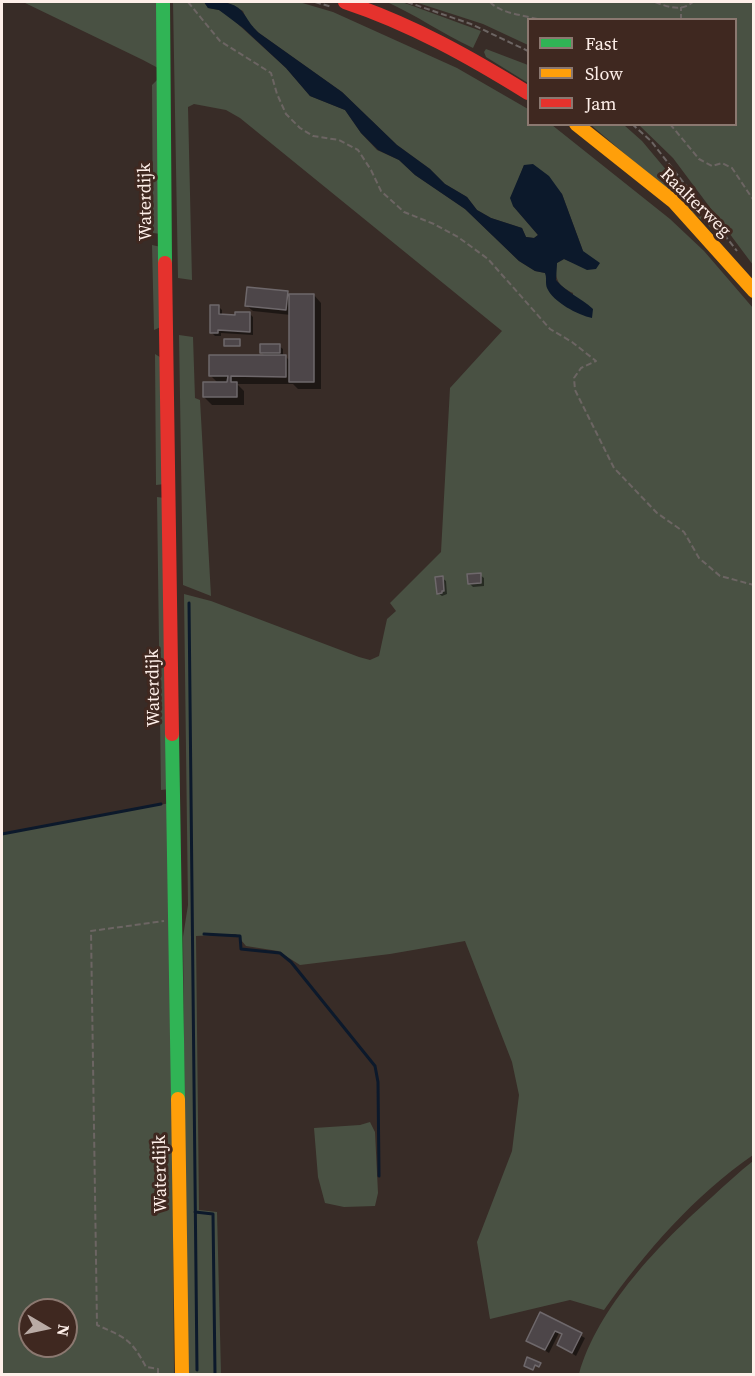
<!DOCTYPE html>
<html>
<head>
<meta charset="utf-8">
<style>
	body { margin:0 }
	#map { position:relative; width:755px; height:1376px; overflow:hidden; background:#382c27; font-family:"Source Serif 4",serif }
	canvas { display:block }
	.frame { position:absolute; inset:0; border:3px solid #feefe9; pointer-events:none }
	.legend { position:absolute; left:527px; top:18px; width:210px; height:108px; box-sizing:border-box; background:#3f2820; border:2px solid #8b7870; margin:0; padding:8px 10px; list-style:none; font-size:18px; color:#feefe9 }
	.legend li { display:flex; align-items:center; gap:12px; height:30px }
	.legend b { width:30px; border:2px solid #8b7870 }
	.north { position:absolute; left:18px; top:1298px; width:60px; height:60px; box-sizing:border-box; background:#3f2820; border:2px solid #8b7870; border-radius:50%; rotate:99deg; font-size:16px; font-weight:700; line-height:24px; text-align:center; color:#feefe9 }
	.north::after { content:''; display:block; margin:auto; width:21px; height:27px; background:#b9aba5; clip-path:polygon(50% 0,100% 100%,50% 72%,0 100%) }
</style>
</head>
<body>
<div id="map">
<canvas width="755" height="1376"></canvas>
<div class="frame"></div>
<ul class="legend">
<li><b style="height:8px;background:#30b455"></b>Fast</li>
<li><b style="height:8px;background:#ff9f0a"></b>Slow</li>
<li><b style="height:8px;background:#e5322d"></b>Jam</li>
</ul>
<div class="north">N</div>
</div>
<script>
const g = document.querySelector('canvas').getContext('2d');
g.lineJoin = 'round';
function fill(path, color) { g.fillStyle = color; g.fill(path, 'evenodd'); }
function trace(path, color, width, dash) { g.strokeStyle = color; g.lineWidth = width; g.lineCap = dash ? 'butt' : 'round'; g.setLineDash(dash || []); g.stroke(path); }
function write(font, color, halo, rows, align = 'center') {
  g.font = font + ' "Source Serif 4",serif'; g.lineWidth = 6; g.setLineDash([]); g.textBaseline = 'middle'; g.strokeStyle = halo; g.fillStyle = color; for (const [text, x, y, turn = 0] of rows) {
    g.save(); g.translate(x, y); g.rotate((+turn || 0) * Math.PI / 180); g.textAlign = isNaN(turn) ? turn : align; if (halo) g.strokeText(text, 0, 0); g.fillText(text, 0, 0); g.restore();
  }
}
fill(new Path2D(`
	M23,2h135v66l-15,-8z
	M173,2h31l4,6 11,2 10,6 57,52 24,28 35,14 16,23 16,17 22,10 16,15 50,34 54,52 16,10 10,2 16,30 11,6 1,-16c-15,-7 -19,-14 -16,-30l7,-4 10,4 9,-12 -21,-57 -38,-29 -6,16 -5,25 25,29 -4,3 -8,-1 -4,-9 -31,-10 -14,-8 -10,-13 -22,-13 -15,-15 -33,-24 -55,-53 -83,-59 -11,-10 -5,-12 -17,-9h73l34,10 124,56 71,41v15l24,1 118,94 34,32 49,57v847c-58,40 -108,97 -149,155l-34,-10 -80,19 -13,-77 35,-91 7,-56 -7,-33 -47,-121 -75,13 -90,11 -22,-14 -32,-5 -10,-12 -40,2 3,274 18,2 4,162 -34,-1 -4,-436 5,-32 -4,-311 27,7 148,56 11,3 9,-4 8,-37 9,-8 -6,-8 51,-51 9,-164 52,-57 -262,-213 -14,-8 -32,-6 -6,3 4,173 -14,-2z
	M387,2h15l79,29 -8,17c-30,-14 -57,-33 -86,-46z
	M415,2h338v263l-80,-107 -34,-33 97,-1v-104h-208v25l-45,-21z
	M486,49l42,16v18l-42,-26 -2,-5z
	M158,79l3,155 -8,-1 -1,-148z
	M591,125h33l18,16 82,98z
	M152,245l9,2 2,79 -9,4z
	M179,335l14,2 2,61 5,2 11,196 -28,-11z
	M155,354l8,5 2,125 -9,1z
	M157,497l8,1 5,291 -9,1z
	M170,803l4,571h-172v-540zM30,1310h36v36h-36z
	M370,1122l5,10 3,61 -3,13 -31,1 -19,-4 -7,-26 -4,-49 46,-3z
	M753,1161v213h-174c18,-66 82,-132 133,-177 13,-12 27,-25 41,-36z`), '#495143');
fill(new Path2D(`
	M204,2c13,-1 32,-1 40,12 7,10 6,10 15,19l83,59 55,53 33,24 15,15 22,13 10,13 14,8 31,10 4,9 8,1 4,-3 -25,-29 -3,-8 14,-33 9,-1 16,12 13,18 21,57 17,12 -4,6 -9,1 -23,-11 -7,4 -1,17c10,12 25,18 37,29l-1,9c-14,-3 -39,-16 -45,-30 -2,-5 0,-10 -2,-15l-10,-2 -16,-10 -54,-52 -50,-34 -16,-15 -21,-10 -17,-17 -16,-23 -35,-14 -24,-28 -43,-40 -24,-18 -11,-2z`), '#0c192b');
fill(new Path2D(`
	M287,292l3,3h24l7,8v86h-23l-5,-5h-56l7,7v14h-32l-8,-8 15,-13 -8,-8 54,-20 -3,-3 17,-7 4,3v7l3,1 4,4 1,-46 -38,-4 -6,-5z
	M219,307l3,3v6h15l13,-2 3,3v18l-32,-2v3h-6l-4,-4z
	M480,575l4,3v8l-11,1 -4,-4z
	M442,578l4,3 1,13 -5,2 -4,-3z
	M541,1314l44,24 -9,18 -17,-11 4,-9 -4,-3 -10,20 -21,-13z`), '#0007');
trace(new Path2D(`
	M189,603l8,767
	M2,834l159,-30
	M204,934l36,2 1,13 39,4 11,9 84,104 3,16 1,94
	M195,1212l18,2 2,160`), '#0c192b', 3);
const building = new Path2D(`
	M247,287l41,4 -2,19 -41,-4z
	M289,294h25v88h-25z
	M210,305h9v9l16,1v-3h15v20l-32,-2v3h-8z
	M224,339h16v7h-16z
	M260,344h20v9h-20z
	M209,355h77v22l-55,-1v6h6v15h-34v-15h24l1,-6h-19z
	M481,573v10l-13,1 -1,-10z
	M443,576l1,15h-2v2l-5,1 -2,-17z
	M540,1312l42,21 -10,20 -15,-8 5,-11 -7,-3 -10,19 -19,-9z
	M527,1357l14,6 -2,4 -4,-2 -2,5 -9,-4z`);
fill(building, '#4d4649');
trace(building, '#6e686b', 1.5);
trace(new Path2D(`
	M188,2l32,39 51,32 6,21 9,20 14,14 13,8 26,4 19,10 13,20 10,21 23,21 30,12 24,13 30,22 62,70 22,13 24,19 -15,7 -7,10 1,12 39,78 43,45 27,19 15,26 21,18 34,9
	M315,2l17,5
	M407,2l64,22 57,27
	M490,2c11,12 35,13 51,18
	M655,2c13,5 26,10 38,0
	M681,20v-13
	M632,124l19,17 86,110
	M670,124l29,35 13,7 10,-3 10,5 22,33
	M158,1374v-5l-12,-2c-15,-28 -20,-29 -49,-42l-6,-394 73,-10`), '#6c6563', 2, [6, 3]);
trace(new Path2D(`
	M163,2l2,261
	M172,734l6,365`), '#30b455', 14);
trace(new Path2D(`
	M576,124l98,78 80,89
	M178,1099l4,275`), '#ff9f0a', 14);
trace(new Path2D(`
	M345,2c66,22 125,55 183,91
	M165,263l7,471`), '#e5322d', 14);
write('18px', '#feefe9', '#3f2820', [
	["Waterdijk",146,202,-91],
	["Raalterweg",695,203,44],
	["Waterdijk",154,688,-91],
	["Waterdijk",161,1174,-91]
]);
</script>
</body>
</html>
